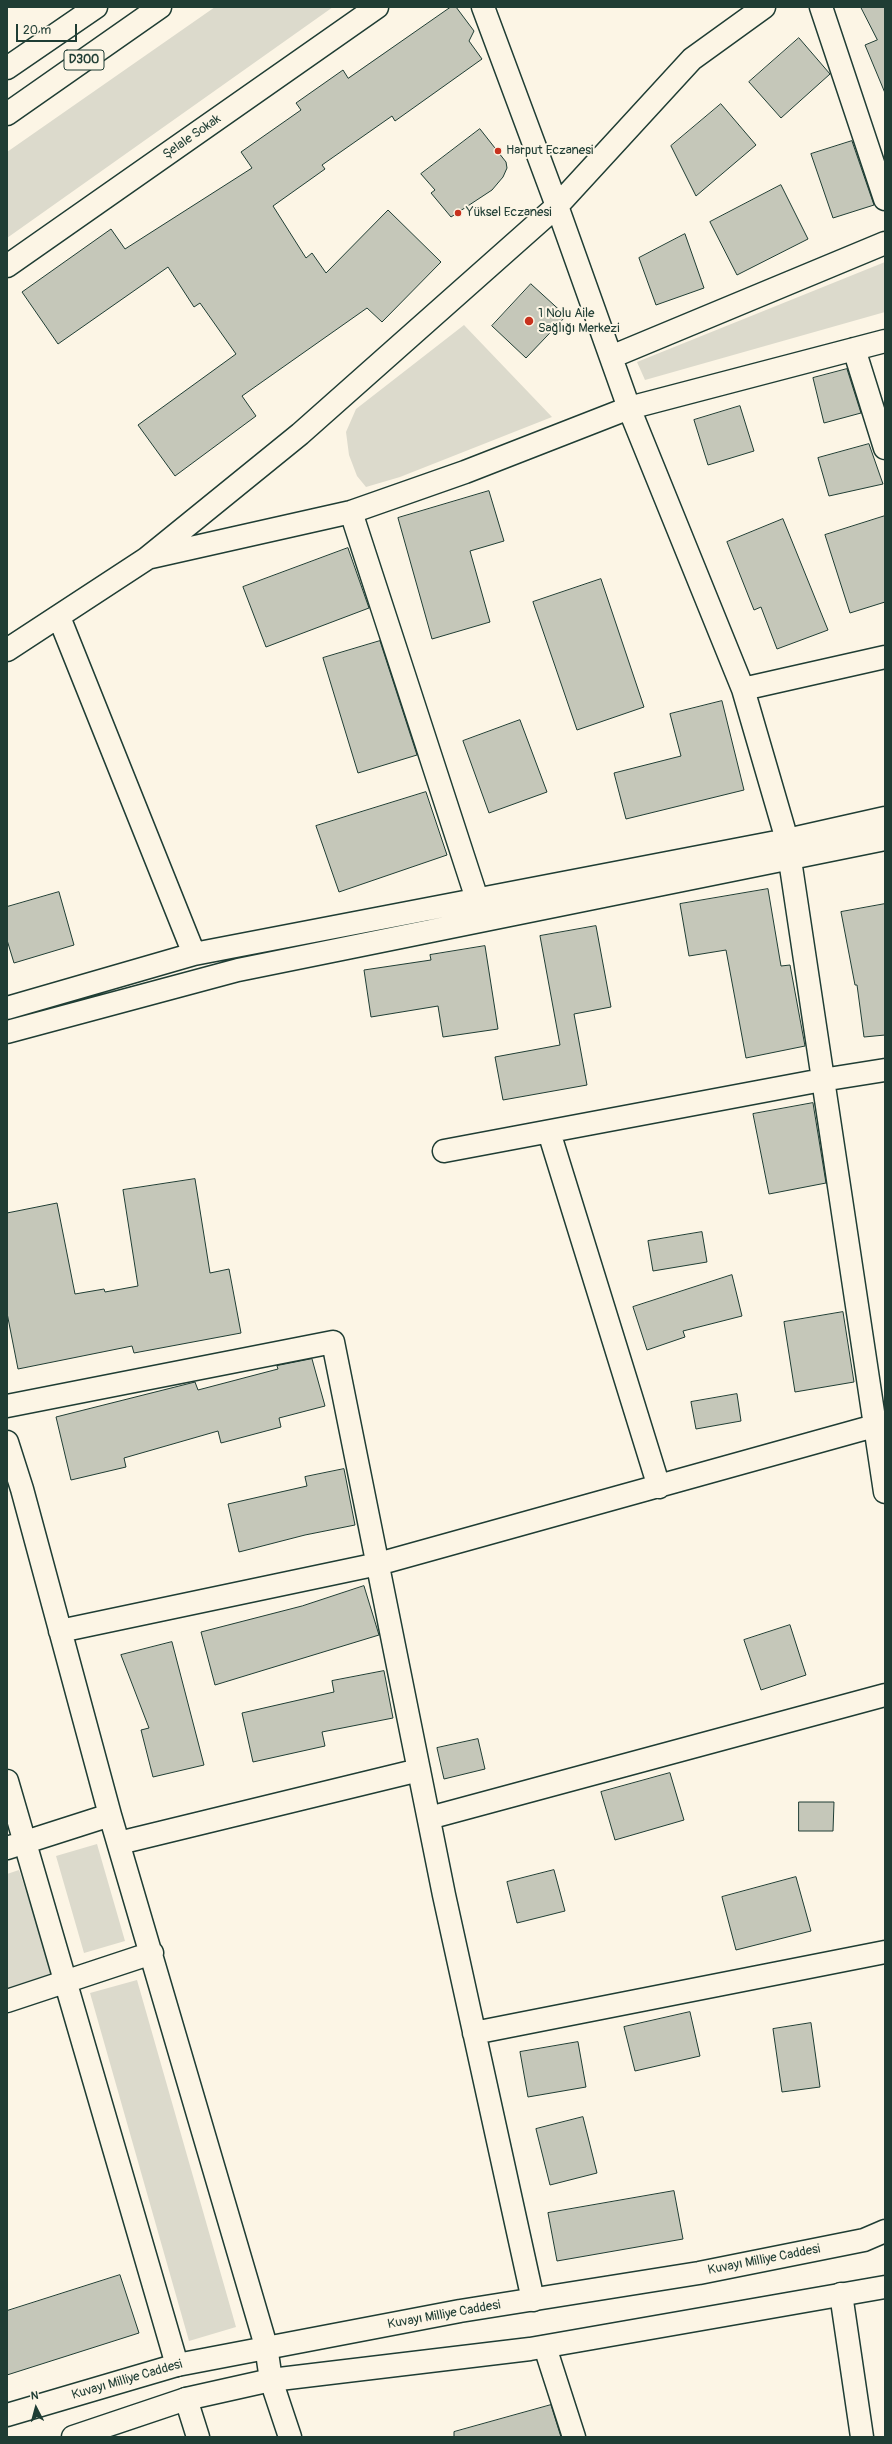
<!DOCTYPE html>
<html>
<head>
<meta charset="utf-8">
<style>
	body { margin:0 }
	#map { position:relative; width:892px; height:2444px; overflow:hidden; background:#fcf5e5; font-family:Pangolin,sans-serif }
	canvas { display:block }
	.frame { position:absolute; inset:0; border:8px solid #1f3d34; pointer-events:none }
	.north { position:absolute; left:16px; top:2388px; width:40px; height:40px; -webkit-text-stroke:3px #fcf5e5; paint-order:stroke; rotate:354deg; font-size:11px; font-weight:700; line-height:16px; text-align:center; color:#1f3d34 }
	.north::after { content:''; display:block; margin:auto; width:14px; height:18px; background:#1f3d34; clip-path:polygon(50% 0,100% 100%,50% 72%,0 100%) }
	.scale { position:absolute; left:16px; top:24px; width:61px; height:18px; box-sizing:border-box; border:2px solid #1f3d34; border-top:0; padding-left:5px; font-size:12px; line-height:14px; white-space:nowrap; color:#1f3d34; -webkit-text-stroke:3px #fcf5e5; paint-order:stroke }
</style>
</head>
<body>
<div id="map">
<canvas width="892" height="2444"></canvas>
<div class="frame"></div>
<div class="north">N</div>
<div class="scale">20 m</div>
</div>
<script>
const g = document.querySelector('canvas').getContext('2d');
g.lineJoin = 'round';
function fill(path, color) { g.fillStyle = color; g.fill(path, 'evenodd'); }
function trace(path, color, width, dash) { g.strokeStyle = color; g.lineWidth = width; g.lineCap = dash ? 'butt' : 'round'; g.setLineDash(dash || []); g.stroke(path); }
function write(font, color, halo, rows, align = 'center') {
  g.font = font + ' Pangolin,sans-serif'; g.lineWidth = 4; g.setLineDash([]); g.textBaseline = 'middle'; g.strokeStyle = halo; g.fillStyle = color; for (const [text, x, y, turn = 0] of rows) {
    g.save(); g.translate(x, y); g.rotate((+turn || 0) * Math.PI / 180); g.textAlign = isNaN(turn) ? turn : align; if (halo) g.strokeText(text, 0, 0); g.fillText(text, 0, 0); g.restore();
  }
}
fill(new Path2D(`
	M215,7h118l-326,231v-86z
	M885,262v50l-240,68 -8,-18z
	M464,325l88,92 -152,60 -34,10 -9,-11 -8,-21 -3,-23 10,-23z
	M97,1844l28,97 -41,12 -28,-97z
	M19,1870l34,103 -46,15v-114z
	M137,1980l99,347 -47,14 -99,-348z`), '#dcdacc');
const building = new Path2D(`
	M451,7h5l18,24 -5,10 13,18 -87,62 -3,-5 -70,49 3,4 -52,37 33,52 6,-5 14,20 62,-63 53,52 -59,60 -15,-14 -125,88 14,20 -81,60 -37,-51 98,-71 -36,-51 -6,4 -26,-40 -110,77 -36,-52 89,-63 14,20 127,-81 -11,-16 60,-42 -5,-7 47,-33 5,8z
	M861,7h24v86l-20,-48 12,-5z
	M799,38l31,36 -49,44 -32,-36z
	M721,104l35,41 -60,51 -25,-50z
	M480,129l26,33 1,6 -4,9 -11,13 -41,27 -20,-24 4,-3 -14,-16z
	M852,141l22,64 -41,13 -22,-64z
	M781,185l27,54 -71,36 -27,-53z
	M685,234l19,54 -48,17 -17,-47z
	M531,284l35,32 -40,42 -34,-32z
	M847,369l14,44 -37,10 -11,-45z
	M740,406l14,45 -46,14 -14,-45z
	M869,444l14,40 -54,12 -11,-38z
	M489,491l15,50 -34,10 20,71 -58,17 -34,-121z
	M885,516v86l-35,11 -25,-78z
	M783,519l45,111 -51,19 -16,-42 -7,3 -27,-68z
	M348,548l21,60 -103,39 -23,-60z
	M601,579l43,128 -67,23 -44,-128z
	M380,641l37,114 -59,18 -35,-115z
	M722,701l22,89 -118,29 -12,-46 67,-17 -11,-42z
	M520,720l27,72 -58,21 -26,-72z
	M426,792l21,63 -108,37 -23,-66z
	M768,889l13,77 9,-1 15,81 -59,12 -20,-108 -37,6 -9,-52z
	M59,892l15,53 -60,18 -7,-23v-33z
	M885,904v131l-21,2 -7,-52h-2l-14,-73z
	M596,926l15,81 -37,7 13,71 -84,15 -8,-43 65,-12 -20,-109z
	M485,946l13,83 -55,8 -5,-31 -67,11 -7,-47 67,-10 -1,-5z
	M813,1103l13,80 -57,11 -16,-80z
	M195,1179l15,94 19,-4 12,64 -107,20 -2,-7 -114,23 -11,-56v-100l50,-10 18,91 29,-5 1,3 33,-6 -15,-96z
	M702,1232l5,30 -54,9 -5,-30z
	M732,1275l10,41 -59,15 2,6 -38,13 -14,-43z
	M843,1312l11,70 -59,10 -11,-70z
	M312,1359l13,47 -46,12 2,9 -60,16 -3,-12 -94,27 2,9 -55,13 -15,-63 139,-35 3,8 80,-21 -1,-3z
	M737,1394l4,27 -45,8 -5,-27z
	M344,1469l11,56 -50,10 -66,17 -11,-48 79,-18 -2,-9z
	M364,1586l15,49 -164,50 -14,-53 101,-26z
	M790,1625l16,50 -45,15 -17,-50z
	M172,1642l32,123 -51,12 -12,-47 8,-2 -28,-73z
	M384,1671l9,47 -71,14 3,14 -72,16 -11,-49 92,-21 -2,-11z
	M478,1739l7,30 -41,10 -7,-31z
	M670,1773l14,47 -69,20 -14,-48z
	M799,1802h35l-1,29h-34z
	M554,1870l11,41 -48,12 -10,-41z
	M796,1877l15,54 -75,19 -14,-53z
	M690,2012l10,44 -65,15 -11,-44z
	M811,2023l9,64 -38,5 -9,-63z
	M578,2042l8,45 -58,10 -8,-45z
	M583,2117l14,56 -47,12 -14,-56z
	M674,2191l9,48 -126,22 -9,-48z
	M120,2275l19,58 -132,42v-64z
	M551,2405l10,32h-107v-5z`);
fill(building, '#c5c7b9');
trace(building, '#1f3d34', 1);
const minor = new Path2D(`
	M483,7l74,199 72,202 114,281 44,151 98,652
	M821,7l64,192
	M7,266l370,-259
	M854,349l31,99
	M611,357l274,-114
	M351,512l126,387
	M151,557l200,-45 114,-40 164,-64 256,-67
	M59,617l135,337
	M7,650l139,-91 154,-125 257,-228 135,-147 72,-52
	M743,689l142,-32
	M7,1008l187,-54 593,-114 98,-22
	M7,1032l231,-62 647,-131
	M549,1132l110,355
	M444,1151l378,-71 63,-10
	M7,1406l326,-64 111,553 89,405
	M7,1442l15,47 88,326 156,531 5,34 19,57
	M60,1631l318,-67 507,-141
	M7,1781l170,584
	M429,1818l456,-123
	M119,1843l300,-73
	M7,1848l103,-33
	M7,2001l145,-48
	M474,2033l411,-81
	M841,2294l21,143
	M545,2347l29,90
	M186,2399l12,38`);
const major = new Path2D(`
	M7,2415l170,-50 283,-54 239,-38 165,-33 21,-9
	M73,2437l113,-38 85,-19 259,-31 355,-62`);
const highway = new Path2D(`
	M7,68l89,-61
	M7,114l153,-107`);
trace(minor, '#1f3d34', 25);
trace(major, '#1f3d34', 25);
trace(highway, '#1f3d34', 25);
trace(minor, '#fcf5e5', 22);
trace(major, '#fcf5e5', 22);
trace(highway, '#fcf5e5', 22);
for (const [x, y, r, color] of [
	[498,151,4,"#c8321e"],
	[458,213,4,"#c8321e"],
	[529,321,5,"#c8321e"]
]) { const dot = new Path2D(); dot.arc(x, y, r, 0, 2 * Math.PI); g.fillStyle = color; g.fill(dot); trace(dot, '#fcf5e5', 1.5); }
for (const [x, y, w] of [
	[84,60,40]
]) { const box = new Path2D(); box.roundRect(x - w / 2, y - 10, w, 20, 3); g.fillStyle = '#fcf5e5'; g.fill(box); trace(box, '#1f3d34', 1); }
write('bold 12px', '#1f3d34', null, [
	["D300",84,60]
]);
write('13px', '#1f3d34', '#fcf5e5', [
	["Şelale Sokak",192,137,-35],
	["Kuvayı Milliye Caddesi",764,2260,-11],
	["Kuvayı Milliye Caddesi",444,2315,-10],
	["Kuvayı Milliye Caddesi",127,2380,-16]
]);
write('13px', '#1f3d34', '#fcf5e5', [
	["Harput Eczanesi",506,151],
	["Yüksel Eczanesi",466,213],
	["1 Nolu Aile",538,314],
	["Sağlığı Merkezi",538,329]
], 'left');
</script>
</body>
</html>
